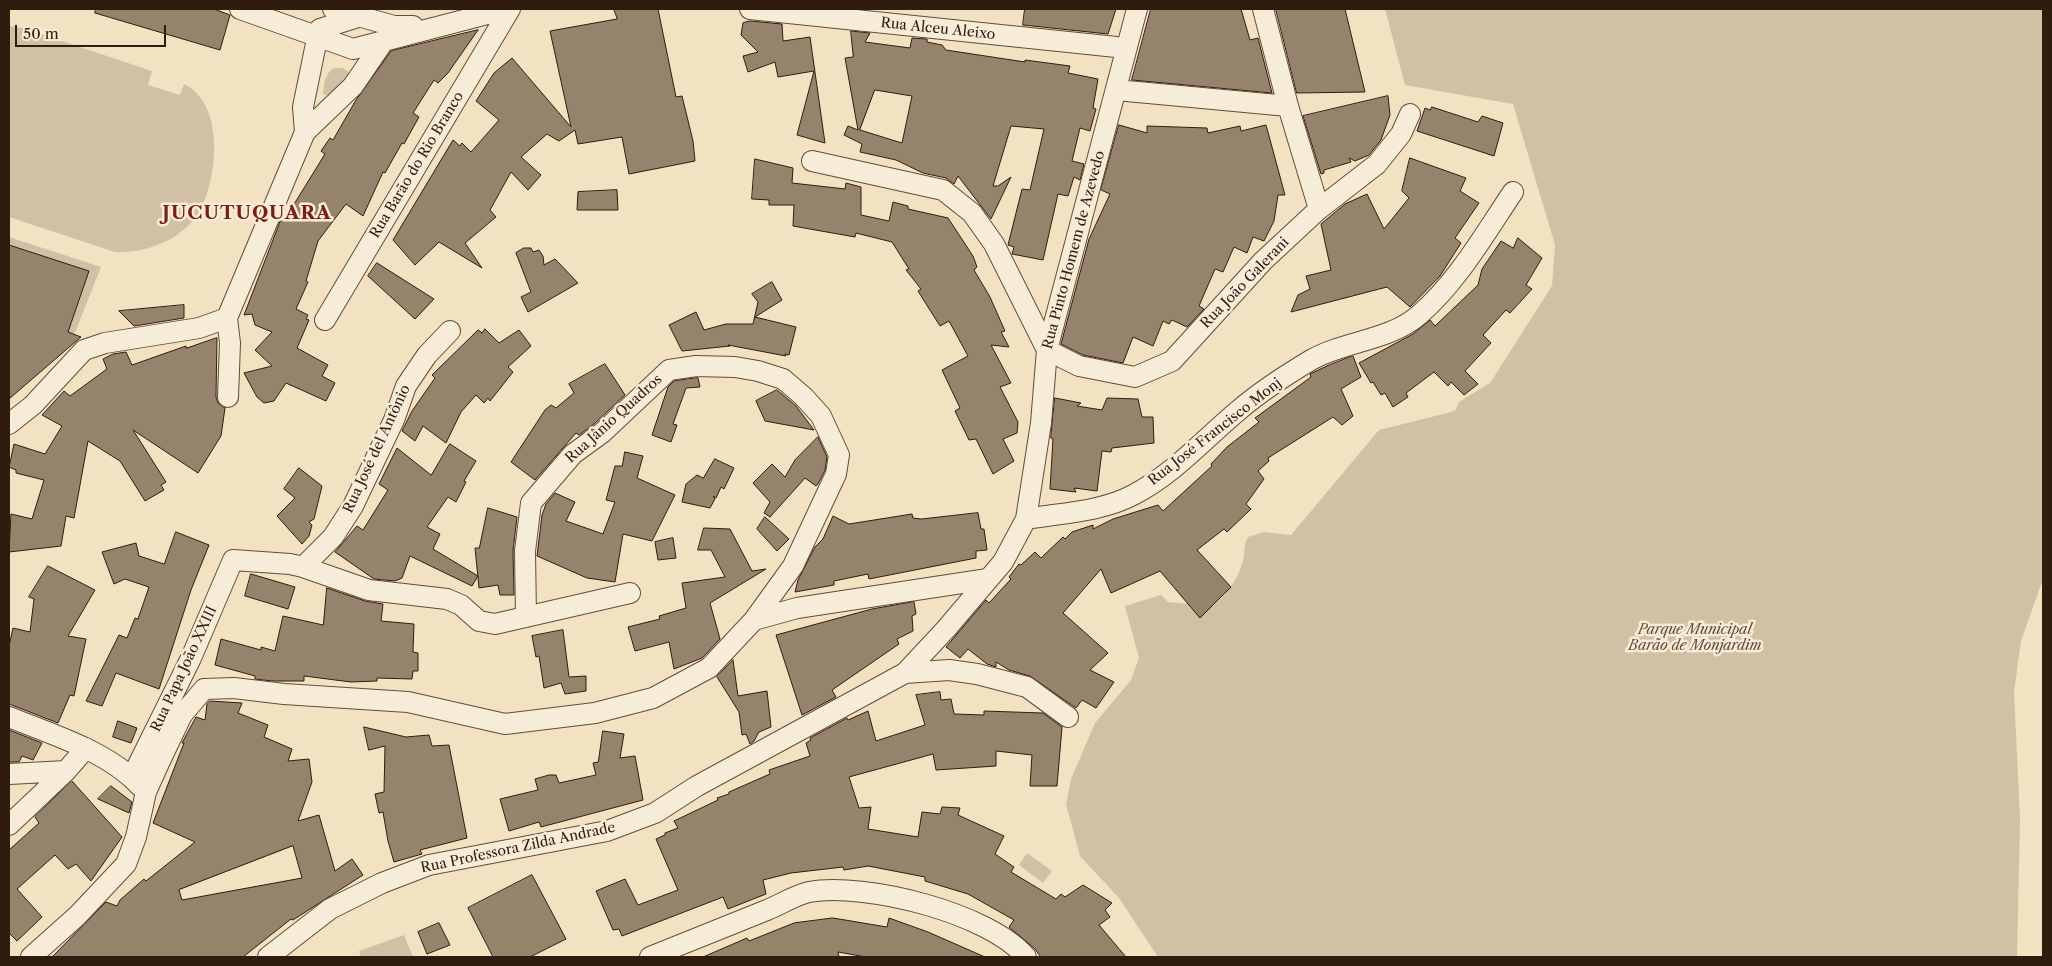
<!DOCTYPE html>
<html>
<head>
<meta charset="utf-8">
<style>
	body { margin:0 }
	#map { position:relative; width:2052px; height:966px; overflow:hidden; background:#f2e2c1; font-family:"Libre Caslon Text",serif }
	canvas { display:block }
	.frame { position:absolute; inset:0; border:10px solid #301c0e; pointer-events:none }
	.scale { position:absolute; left:15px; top:25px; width:151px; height:22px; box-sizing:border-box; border:2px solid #301c0e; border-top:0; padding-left:6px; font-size:15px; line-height:18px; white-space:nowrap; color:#301c0e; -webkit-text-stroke:4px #f7ecd7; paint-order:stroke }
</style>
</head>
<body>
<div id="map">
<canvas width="2052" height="966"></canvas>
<div class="frame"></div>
<div class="scale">50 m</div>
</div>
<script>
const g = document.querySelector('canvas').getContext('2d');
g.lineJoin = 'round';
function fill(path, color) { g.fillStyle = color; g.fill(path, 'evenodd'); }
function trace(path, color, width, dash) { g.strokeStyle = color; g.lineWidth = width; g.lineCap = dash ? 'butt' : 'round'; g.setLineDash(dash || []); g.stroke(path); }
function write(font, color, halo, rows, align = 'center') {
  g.font = font + ' "Libre Caslon Text",serif'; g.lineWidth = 5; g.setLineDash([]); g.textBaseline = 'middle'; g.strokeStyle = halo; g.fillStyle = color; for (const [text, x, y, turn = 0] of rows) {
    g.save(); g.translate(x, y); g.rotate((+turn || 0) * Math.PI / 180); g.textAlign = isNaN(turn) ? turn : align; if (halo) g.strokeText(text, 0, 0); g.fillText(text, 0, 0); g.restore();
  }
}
fill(new Path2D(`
	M1385,9h658v570l-22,62 -7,51 6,128 -3,137h-859l-39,-59 -39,-42 -14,-52 5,-25 24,-56 36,-43 8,-22 -14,-52 36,-11 7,7 45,4c16,-14 27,-29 31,-50 1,-8 0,-12 4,-19l16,-5 27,3 88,-105 76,-19 4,-9 31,-19 62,-97 3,-41 -42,-141 -108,-19z
	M9,26l14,2 129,43 -4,14 32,10 4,-11c41,20 34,93 16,126 -15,29 -55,44 -85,42l-106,-35z
	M334,68h9l7,5 -21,23 -6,-2c1,-10 2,-21 11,-26z
	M9,237l92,30 -27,68 -65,-25z
	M1027,853l25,18 -9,12 -24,-18z
	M404,935l9,22h-52l-2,-6z`), '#d1c0a3');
const building = new Path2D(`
	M96,9h118l16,6 -10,35 -125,-37z
	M614,9h44l18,88 6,-1 11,45 2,20 -66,13 -7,-37 -44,7 -3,-14 -16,11 -12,-7 -26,23 20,18 -13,15 -17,-18 -21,38 6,7 -31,26 17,25 -43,-26 -24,23 -22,-25 60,-100 7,6 2,-3 9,9 28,-32 -23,-19 18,-28 18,-15 59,69 -21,-96 67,-12z
	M1025,9h91l-8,25 -85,-9z
	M1151,9h90l9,31 8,-2 14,55 -140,-13z
	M1276,9h69l20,83 -68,1z
	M750,21l32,3 1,17 27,-4 15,106 -28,-8 17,-64 -36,6 -3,-15 -27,10 -5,-16 15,-4 -17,-17 2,-12z
	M478,30l-30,43 -10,10 -4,-3 -21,33 6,4 -15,27 -2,-1 -17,30 -2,-1 -20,44 -17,-12 -28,37 -12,40 2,1 -12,27 12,6 -2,4 3,1 -12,28 31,17 -6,11 13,7 -9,18 -40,-18 -12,18 -10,2 -7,-6 -13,-24 28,-7 -17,-16 17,-18 -17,-7 -3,-11 -8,1 37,-96 2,1 13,-19 29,-47 -4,-3 9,-13 3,2 23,-40 35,-49z
	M851,31l19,2 -5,9 45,6 2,-10 15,1v3l15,3 4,5 79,12v-2l45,6 -2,7 30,6 -5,29 3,1 -6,22 -10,-3 -8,33 12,3 -4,16 -6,-3 -6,19 -10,-2 -15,66 -31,-6 2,-7 -6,-2 14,-56 8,1 14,-61 -33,-3 -18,60h5l13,-9 -20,42 -33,-43 -4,8 -8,-6 -23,-5 -27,-13 -36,-8 2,-8 -18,-9 4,-9 10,4 -13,-72 8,-1zM875,90l37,6 -10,47 -42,-13z
	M1388,96l2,19 -9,25 -12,15 -14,6 -6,-3 2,4 -27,8v3l-3,1 -18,-58z
	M1432,107l46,15 4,-6 21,7 -9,33 -77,-25 8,-23 5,2z
	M1119,125l28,8v-7l60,2 1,5 32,-7 1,5 25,-6 19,70h-7l-4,26 -10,20 -11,-4 -6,16 -13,-6 -11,25 -8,-3 -16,37 5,3 -17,18 -15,-7 -3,4 -6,-3 -10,25 -20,-9 -10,26 -40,-8 -22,-11 28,-105 21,-45 -9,-4z
	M1410,158l56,20 -6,13 19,12 -24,35 6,5 -21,33 -30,31 -23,-20 -96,25 7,-17 12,-6 -4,-13 25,-6 -10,-46 24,-20 22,-10 17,35 25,-31 -7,-7z
	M755,159l38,9 -1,15 53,6 1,-6 15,4v28l28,6 4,-19 15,4v3l40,9 25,38 4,11 -3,3 16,27 15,34 -4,1 8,15 -18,-2 20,38 -11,4 18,35 -1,11 -14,6 11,22 -21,13 -17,-35 -7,1 -14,-29 5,-3 -18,-38 26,-14 -19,-35 -9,5 -22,-35 3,-2 -15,-19 3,-1 -17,-27 -36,-9 -1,4 -62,-11 1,-21h-25v-5l-17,-1z
	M617,190l1,20h-41l1,-18z
	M1518,238l24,20 -16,27 6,4 -22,24 -4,-3 -23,25 8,8 -26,28 13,13 -14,11 -13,-13 -3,4 -14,-14 -28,21 2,4 -15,10 -8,-14 -4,2 -8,-13 -2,1 -12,-20 54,-29 17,-14 5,6 43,-41 4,-16 19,-28 12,7z
	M9,245l80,26 -21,61 13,5 -72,62z
	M524,248h7l2,4 6,-2 4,6 1,9 11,-6 23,24 -50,29 -7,-15 10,-5 -15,-39z
	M377,263l57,36 -19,20 -47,-43z
	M772,282l10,18 -27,17 41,10 -7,28 -4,-1 1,2 -58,-11 2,1 -48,5 -13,-26 27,-13 8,18 22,-6h27l5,-22 -6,-8z
	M184,305v13l-50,8 -15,-15z
	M485,329l14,14 20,-13 12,16 -23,21 5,5 -23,29 -2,-3 -4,5 -8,-8 -15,17 -15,31 -23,-17 -8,15 -13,-10 10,-20 23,-33 -3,-3 46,-45 4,3z
	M217,338l-1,59 2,6 7,5 -4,28 -23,37 -65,-43 33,52 -5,3 3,5 -19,11 -25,-40 -32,-20 -14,77 -8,-2 -5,30 -52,6 2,-38 21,5 12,-39 -28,-7v-3l-7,-3 5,-23 31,10 17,-28 -20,-11 22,-24 6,5 37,-27 -4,-10 10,-5 13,-2 6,13 54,-19v2z
	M1353,356l8,21 -20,12 12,27 -11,9 -9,-8 -65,41 1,3 -11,10 6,8 -18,25 5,5 -24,23 -3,-3 -27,21 34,37 -31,31 -40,-47 -49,22 -10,-24 -38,44 45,40 -18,17 24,12 -18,26 -14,-8 -6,8 -46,-32 -21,-6 -13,-8v5l-9,-3 -19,-15 -8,9 -14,-11 40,-47 3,3 22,-24 -2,-2 10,-13 2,1 14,-13 6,6 22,-21 2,2 7,-7 21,-7v4l20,-10 45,-14 5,6 49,-45 -1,-2 16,-17 32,-25 -4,-4 56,-41 -1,-3 19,-9z
	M605,364l20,31 -31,29 -15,11 -3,-2 -41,47 -24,-18 34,-52 6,-5 5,3 18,-15 -5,-9z
	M698,378l2,9 -14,1 -13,36 4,1 -6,17 -19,-7 16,-48 6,-6z
	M777,390l19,16 18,24 -49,-9 -9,-20z
	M1055,398l26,5 -4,3 25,4 5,-12 31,1 4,18h11l1,26 -42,5 -1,4 -9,-1 -5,40 -23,-3 2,4 -26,-3 3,-50 -2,-1z
	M818,437l9,20 -2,13 -7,14 -2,2 -11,-8 -35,39 -6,-4 6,-11 -17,-19 19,-19 13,13 10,-17z
	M450,444l26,17 -12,20 2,1 -10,20 -8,-5 -21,30 13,7 -7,15 45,27 -6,10 -62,-30 -8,22 -7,3 -21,-2 -39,-27 22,-26 6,4 25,-40 -9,-6 18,-36 34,27z
	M625,452l18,4 -6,22 38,17 -23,46 -29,-7 -8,48 -28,-4 -50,-22 5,-41 4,-11 9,-11 20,9 -9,19 37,13 12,-32 -9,-2 9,-34h7z
	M715,459l19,9 -10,21 -3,-2 -5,11 -3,-2 2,3 -5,9 -28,-6 4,-18 11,-9 6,3z
	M299,468l23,18 -8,33 -5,3 3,3 -3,11 -7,8 -25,-28 18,-18 -11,-9z
	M488,508l29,9 -4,34 1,44h-14l-2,-10 -19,3 -4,-40h4z
	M978,513l3,16h3l3,21 -11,1v7l-107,21 -1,-5 -34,7v4l-39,7 3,-12 17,-33 8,-8 10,-23 16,8 63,-10 1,4 8,1z
	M765,517l24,22 -12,12 -20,-22z
	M704,528l26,1 22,42 14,-2 -56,34 10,36 -18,19 -28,11 -5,-27 -34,9 -7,-24 32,-8 -1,-3 27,-8 -4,-25 43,-6 -14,-27h-13z
	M176,532l33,13 -18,45 -32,99 -43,-16 -14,33 -16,-5 33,-66 8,3 8,-20 3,1 11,-32 -24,-8 -11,5 -12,-32 34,-9 3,13 25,8z
	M673,538l3,20 -18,2 -3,-18z
	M48,566l47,24 -27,46 18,3 -12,57 -4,-1 -12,28 -49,-19v-58l4,-18 17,4 4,-33 -5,-2z
	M251,574l44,13 -7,22 -43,-13z
	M327,588l38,13 18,3 -2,17 33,3 -1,28 5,1v18h-5l-1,8 -35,-1v3l-26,1 -47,-6v5h-32l-17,-2v-3l-40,-11 6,-26 40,11v-3l14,4 8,-35 40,9z
	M914,602l2,12 -4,2 1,15 -16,8 2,5 -67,46 4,7 -34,18 -26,-80 96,-26z
	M563,630l6,47 17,-1v15l-21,3 -4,-11 -17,5 -5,-32 -3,1 -4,-21z
	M733,660l5,36 29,-5 4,36 -12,5 -5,9 -4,3 -4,-10 -4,1 -3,-23 -22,-35z
	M940,692l1,8 10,-1 3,15 30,1v-4l59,2 19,14 -5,59h-27l2,-31 -36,-4v15l-60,4 -3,-16 -84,23 10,31 12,-1 -3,22 50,8 4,-25 18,2 2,-7 18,1 -2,7 46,21 -9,18 19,13 -3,5 45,27 5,-5 4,3 18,-12 29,18 -7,7 5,7 -11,8 27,32h-85l-7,-9 -25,-21 5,-7 -46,-26 -43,-13v-4l-57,-11 -24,4 -1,-3 -52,6 -28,7 3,14 -38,15 -5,-12 -101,39 -3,-7 -6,1 -17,-39 29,-12 13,26 40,-15 -22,-51 9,-4v-2l13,-5 -4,-7 44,-21 -1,-2 12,-4v-2l41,-18 -1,-4 41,-14 -4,-13 5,-3 -1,-2 37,-20 1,2 20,-9 8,30 49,-16 -9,-30z
	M210,701l32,2 -4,10 30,12 -4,12 28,12 -4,12 21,-2 3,23 -14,39 21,-6 16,56 17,-12 11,16 -70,45 -2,-1 -48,38h-191l54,-55 11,4 3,-6 24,-21 2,2 49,-39 -42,-19 31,-80h-2l14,-26 9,3 2,-16zM293,846l9,32 -120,22 -3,-10z
	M118,721l19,7 -6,15 -18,-6z
	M364,727l42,10 23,-2 3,11 17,-1 18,93 -47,12 2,4 -28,8 -6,-21 -5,-29 -4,1 -4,-19 9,-2 1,-46 -16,4z
	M9,730l33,13 -9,17 -11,-4 -3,6h-10z
	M603,731l21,3 -4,24 15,-2 8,44 -102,27 -2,-5 -30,9 -9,-32 38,-9 -3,-11 14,-4h7l3,8 37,-8 -3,-12 5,-1z
	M72,781l50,56 -31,44 -15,-17 -8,5 -13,-14 -38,34 25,28 -25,24 -8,-8v-83l30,-27 -4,-6z
	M111,786l21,16 -3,11 -31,-14z
	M532,875l34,64 -36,18h-37l-25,-49z
	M833,918l54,9 2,-9 39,14 57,25h-119l-28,-5 1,5h-136l44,-19 2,3 45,-18z
	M439,923l11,22 -23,9 -9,-22z`);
fill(building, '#95836b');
trace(building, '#301c0e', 1);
const minor = new Path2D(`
	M240,9l113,40 153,-40
	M333,9l61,17h19
	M750,9l376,39
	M1263,9l25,97 31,103
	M1116,90l172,16
	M305,132l48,-46 32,-47
	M812,161l131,29 29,23 22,31 53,106 32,16 56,11 37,-16 91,-100 56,-52 58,-45 24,-30 9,-20
	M325,320l185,-311
	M228,397l2,-54 -3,-25 78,-186 -2,-25 15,-73 2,-5 38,-12
	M9,424l24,-19 51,-55 21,-7 94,-15 28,-10
	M1026,519c34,-6 75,-7 107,-24 41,-21 71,-56 106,-85 22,-19 47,-35 72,-50 33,-19 78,-19 108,-45 39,-34 65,-80 94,-123
	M303,567l30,-30 20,-31 41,-86 12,-34 21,-31 23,-24
	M754,620l43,-12 191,-29
	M905,673l44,-3 28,4 50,13 41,30
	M9,717c44,18 99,34 132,70
	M9,774l57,-3 20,-23
	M132,777l59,-119 42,-98 57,4 13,3 66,23 78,9 14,6 18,16 16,3 135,-31
	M9,825l57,-54
	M31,957l46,-41 49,-52 10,-27 10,-45 14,-31 22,-46 22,-26 30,-1 50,6 124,8 97,22 90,-11 58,-15 56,-30 45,-48 39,-54 43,-92 3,-19 -18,-39 -17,-19 -21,-18 -25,-8 -23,-4 -39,-1 -27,4 -67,63 -29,21 -42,49 -6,48 1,66
	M268,957l62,-48 52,-26 47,-18 178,-34 48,-18 42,-27 208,-113 41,-44 57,-67 23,-43 15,-96 6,-73 90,-341
	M650,957c39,-16 78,-31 117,-47 13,-5 28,-15 42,-18 56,-10 180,21 217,65`);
trace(minor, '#604e3b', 22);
trace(minor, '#f7ecd7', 20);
write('14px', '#301c0e', '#f7ecd7', [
	["Rua Alceu Aleixo",938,29,6],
	["Rua Barão do Rio Branco",417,165,-59],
	["Rua Pinto Homem de Azevedo",1074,250,-75],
	["Rua João Galerani",1245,283,-46],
	["Rua Jânio Quadros",614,419,-42],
	["Rua José Francisco Monj",1215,432,-38],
	["Rua José del Antônio",377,449,-65],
	["Rua Papa João XXIII",184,669,-65],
	["Rua Professora Zilda Andrade",518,848,-12]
]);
write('italic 14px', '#604d3b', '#f7ecd7', [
	["Parque Municipal",1695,630],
	["Barão de Monjardim",1695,646]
]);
g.letterSpacing = '1px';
write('bold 19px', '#7a1f14', '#f7ecd7', [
	["JUCUTUQUARA",247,214]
]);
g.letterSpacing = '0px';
</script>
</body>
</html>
